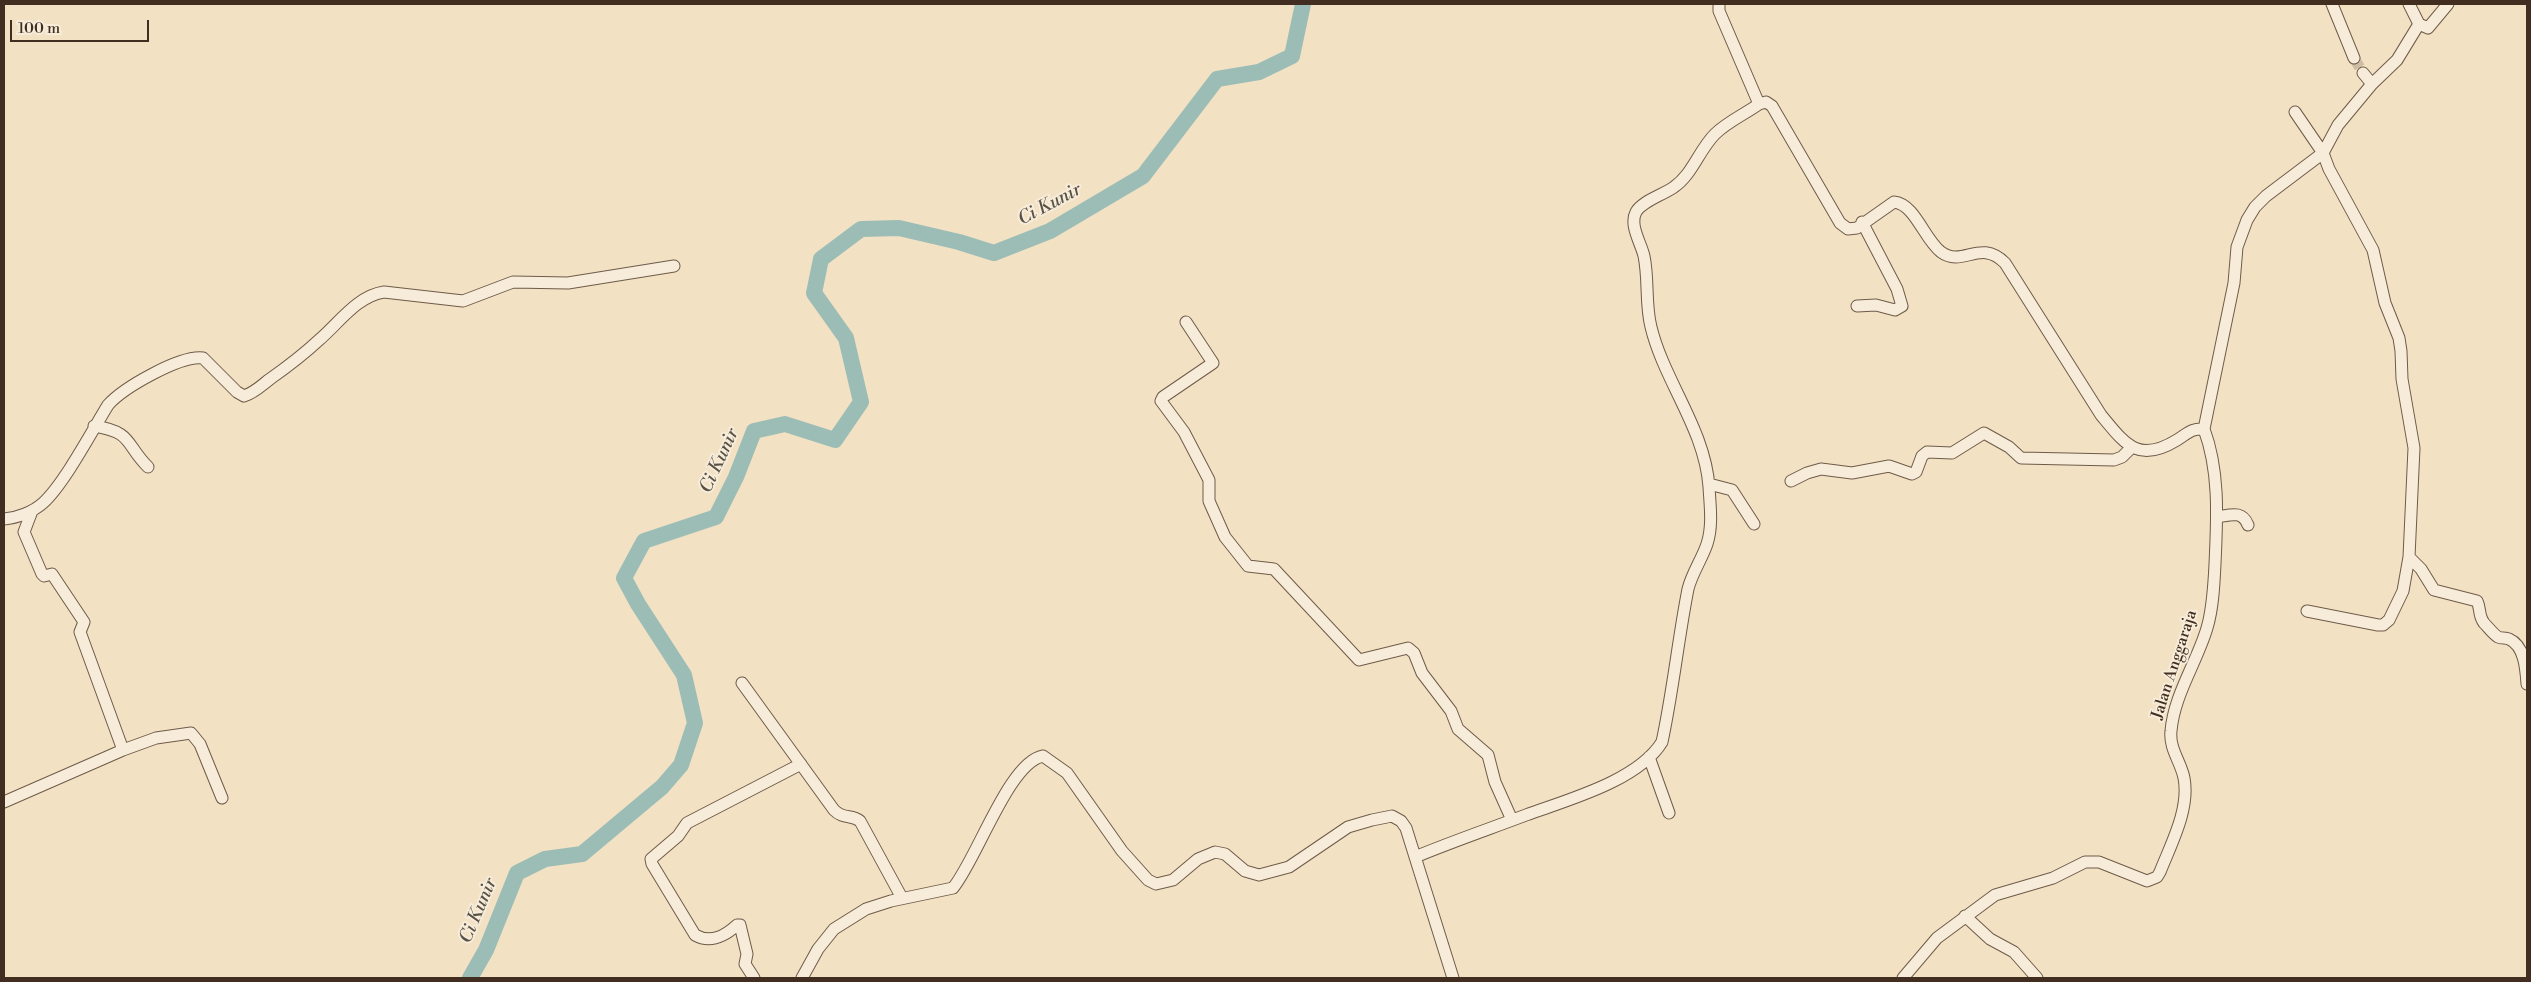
<!DOCTYPE html>
<html>
<head>
<meta charset="utf-8">
<style>
	body { margin:0 }
	#map { position:relative; width:2531px; height:982px; overflow:hidden; background:#f3e1c4; font-family:"Libre Bodoni",serif }
	canvas { display:block }
	.frame { position:absolute; inset:0; border:5px solid #412e20; pointer-events:none }
	.scale { position:absolute; left:10px; top:20px; width:139px; height:22px; box-sizing:border-box; border:2px solid #412e20; border-top:0; padding-left:6px; font-size:15px; line-height:18px; white-space:nowrap; color:#412e20; -webkit-text-stroke:4px #f7ecd9; paint-order:stroke }
</style>
</head>
<body>
<div id="map">
<canvas width="2531" height="982"></canvas>
<div class="frame"></div>
<div class="scale">100 m</div>
</div>
<script>
const g = document.querySelector('canvas').getContext('2d');
g.lineJoin = 'round';
function trace(path, color, width, dash) { g.strokeStyle = color; g.lineWidth = width; g.lineCap = dash ? 'butt' : 'round'; g.setLineDash(dash || []); g.stroke(path); }
function write(font, color, halo, rows, align = 'center') {
  g.font = font + ' "Libre Bodoni",serif'; g.lineWidth = 4; g.setLineDash([]); g.textBaseline = 'middle'; g.strokeStyle = halo; g.fillStyle = color; for (const [text, x, y, turn = 0] of rows) {
    g.save(); g.translate(x, y); g.rotate((+turn || 0) * Math.PI / 180); g.textAlign = isNaN(turn) ? turn : align; if (halo) g.strokeText(text, 0, 0); g.fillText(text, 0, 0); g.restore();
  }
}
trace(new Path2D(`
	M470,978l16,-28 31,-77 28,-14 37,-5 80,-67 19,-22 14,-42 -11,-48 -46,-71 -14,-26 20,-37 72,-24 20,-40 18,-46 31,-7 50,16 26,-38 -15,-64 -32,-45 7,-34 40,-30 38,-1 60,14 35,11 56,-22 93,-55 74,-97 42,-7 33,-16 11,-52`), '#9bbdb6', 16);
trace(new Path2D(`
	M2354,58l9,15`), '#cfbda3', 11, [11, 5.5]);
const minor = new Path2D(`
	M1719,4v7l40,93
	M2332,4l22,54
	M2409,4l10,20
	M2363,73l9,11
	M2295,112l28,41 6,16 44,81 12,53 14,35 2,13 1,28 12,69 -5,109 -6,34 -14,29 -6,5h-5l-71,-14
	M1857,306l19,-1 19,5 7,-4 -5,-17 -35,-67
	M1186,322l27,41 -50,34 -2,4 23,31 25,48v21l16,36 23,29 26,3 85,91 49,-12 6,5 8,20 29,38 7,18 30,26 7,27 17,38
	M94,426c39,6 31,18 54,41
	M2204,429l30,-146 3,-36 10,-27 8,-13 11,-11 57,-43 15,-28 34,-41 25,-24 22,-36 9,4 20,-24
	M1791,481l16,-8 14,-4 31,4 37,-7 23,8 4,-2 6,-16 5,-4 25,1 32,-20 25,14 12,11 93,2 8,-3 9,-9
	M1709,484l23,6 22,34
	M32,511l-8,21 18,42 2,2 8,-2 32,48 -4,10 43,118
	M2217,517c14,-2 25,-7 31,8
	M4,519c13,-1 29,-7 39,-16 21,-19 49,-72 65,-98 15,-17 72,-50 95,-47l34,34 7,4c10,-3 18,-11 26,-17 17,-12 34,-25 49,-39 20,-17 38,-44 65,-48l79,9 50,-19 55,1 106,-17
	M2409,557l12,12 13,21 43,11c4,8 1,14 7,22 4,4 9,11 14,14 4,2 7,0 11,2 16,7 17,31 18,45
	M742,683l92,127c10,10 17,4 26,11l42,77
	M1649,757l20,56
	M4,802l119,-52 33,-12 35,-5 9,11 22,54
	M1415,857c36,-15 74,-28 111,-42 41,-15 112,-34 136,-73 11,-51 16,-102 26,-153 4,-16 14,-30 19,-45 6,-18 3,-39 2,-57 -4,-58 -45,-106 -58,-160 -6,-23 -2,-47 -7,-71 -3,-13 -15,-31 -8,-44 6,-11 27,-17 38,-25 18,-12 25,-37 41,-53 12,-12 30,-20 44,-30l7,-2 6,4 68,117 8,6 9,-1 37,-26c21,2 30,37 47,50 22,16 39,-14 64,11l96,152c24,29 37,49 76,25 10,-6 14,-12 27,-11
	M1965,916l25,23 24,13 23,26
	M754,978l-9,-14 2,-10 -7,-29h-3c-12,11 -26,19 -42,10l-43,-71 -1,-5 27,-23 9,-13 114,-59
	M802,978l16,-29 16,-20 32,-20 25,-8 62,-13c24,-29 56,-126 90,-132l24,17 55,78 26,29 8,4 17,-4 25,-21 17,-7 10,2 20,17 14,4 30,-8 59,-40 24,-7 20,-4 9,5 5,7 47,150
	M1903,978l34,-40 58,-43 58,-17 32,-16h14l48,19 10,-4 3,-5c11,-28 30,-63 24,-94 -3,-16 -15,-29 -13,-47 3,-36 26,-69 36,-103 6,-20 7,-44 8,-64 2,-45 5,-92 -11,-135`);
trace(minor, '#6e5b49', 13);
trace(minor, '#f7ecd9', 11);
write('16px', '#412e20', '#f7ecd9', [
	["Jalan Anggaraja",2175,665,-72]
]);
write('italic 18px', '#585246', '#f7ecd9', [
	["Ci Kunir",1050,205,-28],
	["Ci Kunir",720,461,-65],
	["Ci Kunir",479,911,-67]
]);
</script>
</body>
</html>
